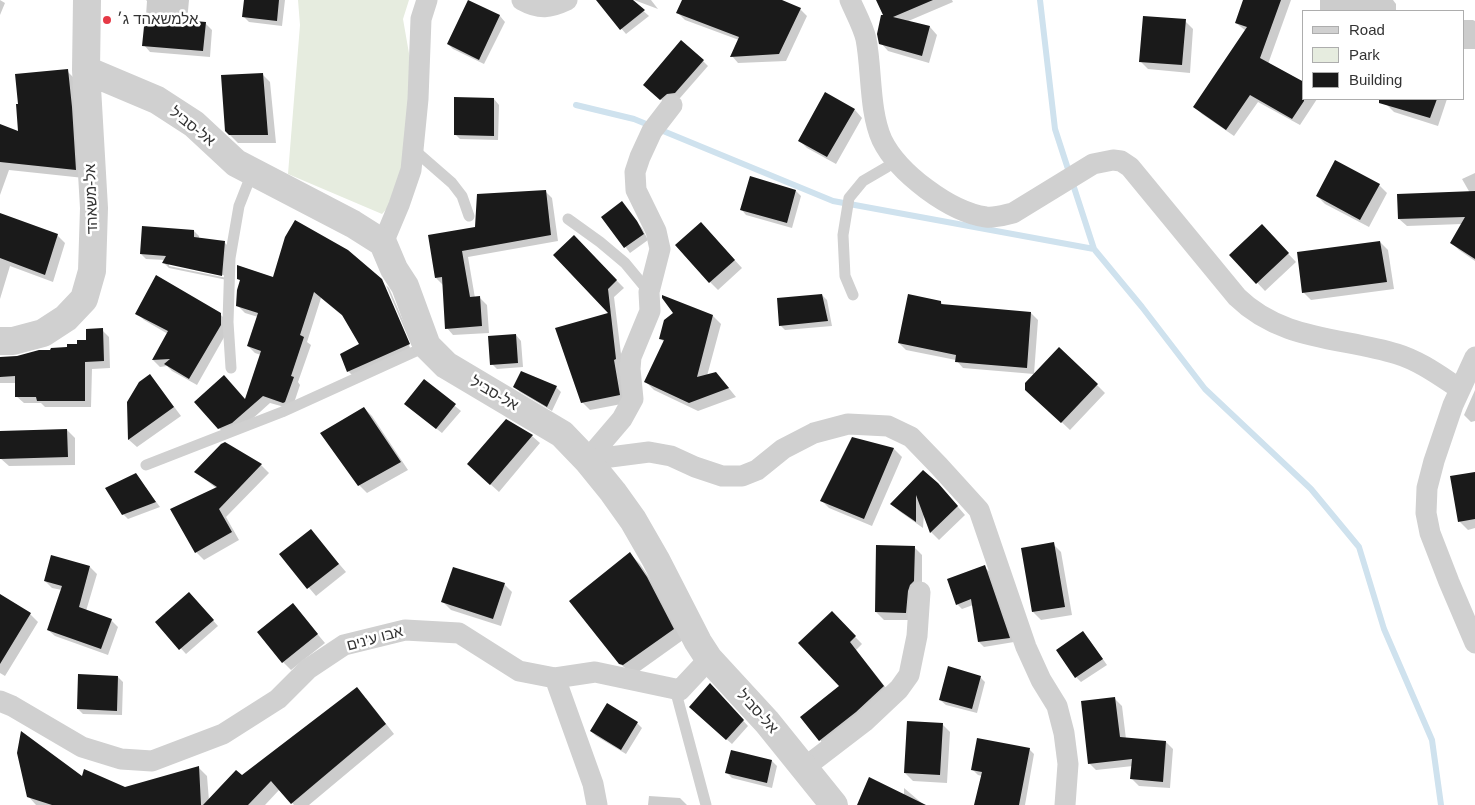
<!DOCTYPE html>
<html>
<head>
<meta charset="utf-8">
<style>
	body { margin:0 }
	#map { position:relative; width:1475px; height:805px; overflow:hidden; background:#fff; font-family:Arial,sans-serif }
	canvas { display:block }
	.legend { position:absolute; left:1302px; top:10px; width:162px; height:90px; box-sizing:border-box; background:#fff; border:1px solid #adadad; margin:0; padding:6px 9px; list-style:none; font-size:15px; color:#333 }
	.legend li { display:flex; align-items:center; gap:10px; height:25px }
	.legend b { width:25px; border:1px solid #adadad }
</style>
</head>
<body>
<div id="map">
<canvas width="1475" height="805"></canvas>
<ul class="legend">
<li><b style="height:6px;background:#d0d0d0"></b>Road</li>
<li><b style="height:14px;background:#e6ecdf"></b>Park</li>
<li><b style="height:14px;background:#1a1a1a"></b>Building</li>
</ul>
</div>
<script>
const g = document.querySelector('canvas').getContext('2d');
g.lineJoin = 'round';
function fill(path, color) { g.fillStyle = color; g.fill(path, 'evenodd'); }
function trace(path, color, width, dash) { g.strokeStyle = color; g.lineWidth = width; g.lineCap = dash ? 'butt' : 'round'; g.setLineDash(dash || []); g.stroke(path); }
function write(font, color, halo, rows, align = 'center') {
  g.font = font + ' Arial,Heebo,sans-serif'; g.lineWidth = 5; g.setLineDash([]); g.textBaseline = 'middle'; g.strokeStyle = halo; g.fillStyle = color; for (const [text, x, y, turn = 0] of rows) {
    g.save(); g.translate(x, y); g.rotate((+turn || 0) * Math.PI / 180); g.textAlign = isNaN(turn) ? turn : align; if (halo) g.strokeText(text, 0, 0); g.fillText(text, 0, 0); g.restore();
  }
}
fill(new Path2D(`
	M298,0h111l-6,19 8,46 1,118 -30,31 -94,-40 12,-149z`), '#e6ecdf');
fill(new Path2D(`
	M0,0l5,3 -5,12z
	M146,0h43l-2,22 18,1 7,7 -2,27 -60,-5 -6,-7 3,-44z
	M245,0h40l-3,26 -33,-4 -5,-5z
	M609,0h22l18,16 -23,18 -24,-28z
	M634,0h17l7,9z
	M683,0h95l22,9 7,7 -21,45 -48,2 -6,-7 7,-16 -54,-20 -7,-7z
	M877,0h75l1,2 -47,20 24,5 7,8 -8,28 -41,-12 -7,-8 4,-26z
	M1244,0h47l-23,64 36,35h13l-17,26 -42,-23 -24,34 -32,-22 -7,-7 51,-76 -10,-8z
	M1320,0h73l3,4v7h-76z
	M469,1l31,15 5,6 -21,42 -31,-15 -5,-5z
	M1464,20h9l2,1v28h-11z
	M1185,21l8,8 -3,44 -42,-4 -8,-8z
	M703,61l5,5 -28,32h-8l-6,6 -16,-14z
	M67,71l9,9 8,98 -75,-8 -9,25v-69l19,7z
	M262,74l8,8 6,61h-38l-12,-12z
	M494,99l5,6 -1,35 -38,-1 -5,-5z
	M1387,99h60l-9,27 -44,-14 -8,-8z
	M855,110l7,8 -26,46 -29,-16 -8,-8z
	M1475,173v88l-16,-11 -7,-7 10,-19 -55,2 -8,-7 71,-26 -8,-14z
	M1379,185l8,8 -18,34 -44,-23 -8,-8z
	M545,191l7,7 6,43 -90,16 7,41h5l7,7 2,28 -36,2 -6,-7 -4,-43 -7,-7 40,-50z
	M796,191l5,5 -9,32 -46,-13 -5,-6z
	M622,203l20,25 6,12 -18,13 -27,-36z
	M0,214l57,21 8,8 -12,39 -43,-16 -10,33z
	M1262,226l34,36 -31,29 -34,-36z
	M194,231l5,5v3l26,4 5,5 -3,28 -58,-13v3l58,12v2l-58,-12 -5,-5 1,-3 -19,-1 -5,-5z
	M709,232l33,36 -24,22 -8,-8z
	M574,237l50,51 -10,9 13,106 -37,7 -8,-8 29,-88z
	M1380,242l8,8 6,39 -83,11 -8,-8z
	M238,278l143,2 30,70 2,-1 -27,-64 3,3 27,63 -61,27 -7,-7 13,-26 -17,-28 -23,-19 -14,44 4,3 -13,37 2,3 -8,24 -22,-6 -30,27 -14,6 -7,-8 27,-27 15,-46 -6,-2 -7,-7 10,-29 -13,-4 -8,-8 4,-24z
	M822,295l5,5 5,26 -47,4 -5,-5z
	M941,302l3,4 87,7 7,7 -4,54 -71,-6 -7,-8 -50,-10 -7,-7z
	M137,313l83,1 7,7v11l-30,53 -25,-14 -5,-5 -7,1 -7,-7 15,-26 -24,-14z
	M713,316l8,8 -14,52 16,5 13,16 -38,14 -44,-21 -8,-8 18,-40 -4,-4z
	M102,330l7,7 1,31 -18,1 -1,38h-46l-4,-4h-17l-8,-7v-13h-16v-25l17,-1 51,-8 19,-8z
	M516,335l5,6 2,26 -26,2 -5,-5z
	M149,376l8,8 24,32 -44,31 -8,-7v-38z
	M425,381l36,30 -19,22 -31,-24z
	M1097,385l8,8 -35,37 -35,-33z
	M515,387h41l5,5 -9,19 -32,-19z
	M1475,390v31l-4,1 -7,-7z
	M364,408l8,8 36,54 -41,23 -8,-8z
	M67,430l8,8v27l-66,1 -9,-8v-26z
	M532,436l8,7 -41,49 -22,-20z
	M853,439l41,10 8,8 -30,69 -43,-18 -8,-8z
	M225,444l36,21 8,8 -43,44 13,23 -35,20 -8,-8 21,-63 -21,-17z
	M923,472l23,21 19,22 -26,25 -8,-8 -7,-20 -1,16 -24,-17 -7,-7z
	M1475,473v55l-7,2 -8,-8z
	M136,475l24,32 -32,12 -5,-5z
	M311,531l35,41 -30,24 -35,-41z
	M1053,544l8,8 11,63 -31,5 -8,-8z
	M914,547l8,8v34l-8,31h-30l-8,-8z
	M630,554l10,10 17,25 26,51 -49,35 -14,-11z
	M90,567l7,7 -11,37 25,9 7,7 -10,28 -53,-19 -7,-6 14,-40 -10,-2 -7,-7z
	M984,567l6,5 24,70 -30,5 -5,-5 -6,-37 -11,4 -5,-5z
	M504,584l8,8 -11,34 -50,-16 -8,-8z
	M0,596l30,18 8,8 -33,54 -5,-3z
	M194,599l24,27 -32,28 -29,-32z
	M293,605l32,38 -34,27 -8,-8z
	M832,613l30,31 -6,6 34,43 -64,54 -6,-7 21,-54z
	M1088,638l19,27 -26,17 -5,-5z
	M118,677l5,5 -1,33 -39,-1 -5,-5z
	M980,677l5,5 -8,31 -31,-8 -6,-5z
	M715,690l33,36 -16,18 -37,-32z
	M366,698l28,36 -85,71h-15l-14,-16 -15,16h-229l-8,-9 55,-18 42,11 73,-22 9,9 2,25 33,-25z
	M1115,699l7,7 4,33 40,3 7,7 -3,39 -31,-2 -7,-7 1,-13 -37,4 -7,-7z
	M637,723l5,5 -16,26 -30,-18 -5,-5z
	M942,724l8,8 -3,51 -34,-2 -8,-8z
	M1029,749l5,5 -9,51h-50l7,-29 -4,-1 -6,-6z
	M732,752l40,9 5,5 -5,22 -40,-10 -5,-5z
	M904,788l20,17h-66l46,-9z
	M649,796l31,2 7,7h-39z`), '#0003');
trace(new Path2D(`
	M1040,0l15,129 39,120 48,58 63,82 106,100 48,58 25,82 48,111 9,65
	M576,105l58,14 199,82 261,48`), '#cfe2ee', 6);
fill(new Path2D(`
	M244,0h35l-2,21 -35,-4z
	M468,0l32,15 -21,45 -32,-16z
	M596,0h37l12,10 -25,20z
	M682,0h100l19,8 -22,46 -49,3 9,-20 -63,-24z
	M876,0h57l-40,17 37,9 -8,30 -43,-12 -2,-10 4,-19h2z
	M1243,0h38l-21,58 44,24v19l-12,18 -42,-24 -24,35 -33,-23 54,-80 -12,-4z
	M1143,16l43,3 -4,46 -43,-3z
	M145,17l61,5 -3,29 -61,-5z
	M681,40l23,20 -29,33 -8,1 -7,6 -17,-15z
	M68,69l4,38 4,63 -76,-8v-38l18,7 -2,-27h2l-3,-30z
	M263,73l5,62h-39l-4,-4 -4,-56z
	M825,92l30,17 -28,48 -29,-16z
	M454,97l40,1v38l-40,-1z
	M1379,99h58l-7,19 -51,-15z
	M1335,160l45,24 -20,36 -44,-24z
	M750,176l46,14 -9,33 -47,-13z
	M546,190l5,45 -89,16 8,46 10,-1 2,30 -37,3 -3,-52 -7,1 -7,-43 47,-8 2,-33z
	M1475,191v68l-25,-16 15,-26 -67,2 -1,-25z
	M622,201l15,20 7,13 -20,14 -23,-31z
	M0,213l58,21 -13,41 -45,-17z
	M295,220l53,30 34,29 28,65 -63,28 -7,-18 19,-10 -17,-29 -28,-23 -14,43 4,2 -13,39 3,1 -9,25 -2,1 -20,-7 -31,27 -14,6 -24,-27 30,-27 21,24 16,-48 -14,-5 11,-33 -22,-7 1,-16 3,-10 -3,-1v-14l36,12 12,-40z
	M701,222l34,38 -26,23 -34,-38z
	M1262,224l27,29 -33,31 -27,-29z
	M142,226l52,4v7l31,4 -3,35 -60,-13 4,-7 -26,-2z
	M574,235l43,45 -9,9 8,70 -2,1 6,35 -39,8 -26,-75 53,-15 -55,-58z
	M1380,241l7,41 -85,11 -5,-41z
	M156,275l65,38v12l-32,54 -25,-15 6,-5 -18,1 16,-29 -33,-17z
	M822,294l6,27 -49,5 -2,-28z
	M908,294l33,7v3l90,8 -4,56 -72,-6 1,-7 -58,-12z
	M662,295l51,20 -16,62 19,-5 13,16 -40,15 -45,-21 20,-42 -5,-1 5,-19 9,-7 -11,-15z
	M103,328l1,33 -19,1v39h-48l-1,-4h-21v-21l-15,1v-20l17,-1 22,-6h11l1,-2 16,-1v-3h10v-4h9v-11z
	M516,334l2,29 -28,2 -2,-29z
	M1059,347l39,37 -37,39 -36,-33v-7z
	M521,371l36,15 -10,21 -34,-20z
	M150,374l24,33 -46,33 -1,-38 12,-20z
	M424,379l32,25 -20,25 -32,-25z
	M364,407l37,55 -43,24 -38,-53z
	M506,419l27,16 -43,50 -23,-21z
	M67,429l1,28 -68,2v-28z
	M852,437l42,11 -30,71 -44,-18z
	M225,442l37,22 -43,45 13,23 -37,21 -25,-44 47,-22 -23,-15 27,-28z
	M923,470l15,13 20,23 -28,27 -14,-38v27l-26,-18z
	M1475,472v47l-17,3 -8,-46z
	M136,473l20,29 -34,13 -17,-27z
	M311,529l28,35 -32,25 -28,-35z
	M1054,542l11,65 -33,5 -11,-64z
	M876,545l39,1 -1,35 -4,4 -2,6 -2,22 -31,-1z
	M630,552l17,25 27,52 -51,36 -4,-1 -50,-63z
	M51,555l39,11 -11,41 33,12 -11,30 -54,-19 15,-44 -18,-5z
	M985,565l25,73 -32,4 -7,-43 -15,6 -9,-26z
	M453,567l52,16 -12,36 -52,-17z
	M189,592l25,28 -35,30 -24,-28z
	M0,594l31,19 -31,51z
	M293,603l25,31 -36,29 -25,-31z
	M832,611l24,25 -6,6 34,44 -28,26 -37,29 -19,-24 39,-31 -41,-43z
	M1083,631l20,28 -28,19 -19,-28z
	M948,666l33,10 -9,33 -33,-9z
	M78,674l40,2 -1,35 -40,-2z
	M710,683l34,37 -18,20 -37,-33z
	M357,687l29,37 -95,80 -20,-23 -23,24h-45l33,-35 6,5z
	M1115,697l5,40 46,4 -3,41 -33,-3 2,-20 -44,5 -7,-63z
	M607,703l31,19 -17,28 -31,-19z
	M907,721l36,2 -3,52 -36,-2z
	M21,731l61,45 2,-7 41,18 74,-21 2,39h-149l-25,-8 -10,-44z
	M977,738l53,10 -11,57h-45l8,-33 -11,-2z
	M731,750l41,10 -5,23 -42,-10z
	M869,777l57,28h-69z`), '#1a1a1a');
trace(new Path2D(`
	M413,149l39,34 10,13 7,20
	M568,219l32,23 25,21 24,29
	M853,295l-8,-19 -2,-41 6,-37 14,-17 24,-14
	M231,368l-3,-46 2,-64 9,-52 13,-33
	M146,465l136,-53 145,-66
	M675,689l31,116`), '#d0d0d0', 11);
trace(new Path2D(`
	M522,0c18,10 28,8 45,0
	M850,0c5,12 13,26 16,39 6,31 3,72 16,101 16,33 68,72 104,77 9,1 18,-2 27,-4l80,-49 20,-4 8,1 9,6 107,130c45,44 104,40 160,57 23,7 43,22 63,35
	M383,243l16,-38 12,-35 7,-71 3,-80 6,-19
	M1475,357l-22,48 -19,56 -7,27 -1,25 4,20 19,49 26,61
	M587,460l62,-8 22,4 24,11 27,9h20l15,-6 26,-21 31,-16 34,-9 40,2 23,11 28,29 40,44 47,137 15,33 16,26 7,27 4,31 -3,41
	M587,460l35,-41 11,-20 -3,-30 1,-12 19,-46 -1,-19 11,-43 -4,-18 -20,-41 -1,-18 5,-15 12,-26 20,-26
	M555,678l38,106 4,21
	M0,701l12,5 70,41 39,12 31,2 71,-27 55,-35 30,-30 36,-24 61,-15 54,3 60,38 36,7 40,-6 85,18 29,-31
	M804,768l60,-46 35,-33 10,-14 8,-39 3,-44`), '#d0d0d0', 21);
trace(new Path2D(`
	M86,70l71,30 37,24 42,39 117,61 30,19 11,26 11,17 22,60 19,19 116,69 25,26 26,32 20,28 23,40 42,82 11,17 58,63 67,83
	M0,341h13l30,-8 23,-15 18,-19 8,-28 2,-63 -8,-138 1,-70`), '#d0d0d0', 28);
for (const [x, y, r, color] of [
	[107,20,5,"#e63946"]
]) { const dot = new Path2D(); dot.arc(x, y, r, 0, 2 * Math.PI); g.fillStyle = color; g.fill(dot); trace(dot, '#fff', 2); }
write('15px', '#333', '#fff', [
	["אלמשאהד ג׳",117,20]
], 'left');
write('15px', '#333', '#fff', [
	["אל-סביל",192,127,38],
	["אל-משאהד",92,199,-92],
	["אל-סביל",494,394,30],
	["אבו ע'נים",375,639,-15],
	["אל-סביל",757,712,48]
]);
</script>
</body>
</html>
